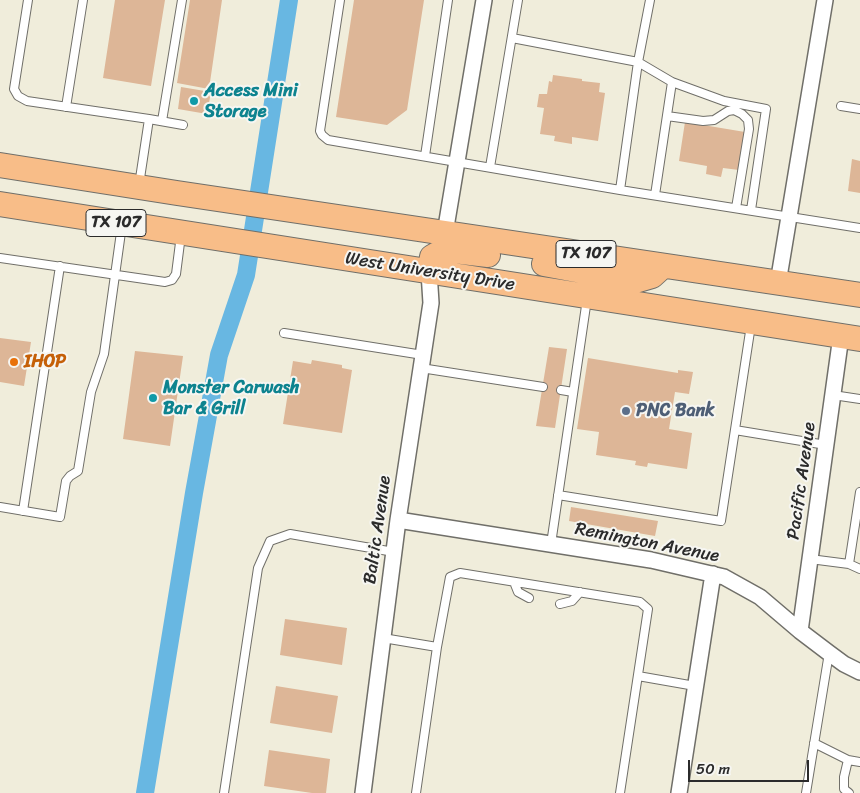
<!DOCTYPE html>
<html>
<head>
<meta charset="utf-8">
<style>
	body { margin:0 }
	#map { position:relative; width:860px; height:793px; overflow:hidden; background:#f0eddb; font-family:Sriracha,sans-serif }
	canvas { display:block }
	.scale { position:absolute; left:688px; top:760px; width:121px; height:22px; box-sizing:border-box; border:2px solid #2b2b2b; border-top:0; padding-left:6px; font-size:15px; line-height:18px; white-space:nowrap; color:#2b2b2b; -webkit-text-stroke:4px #f6f6f2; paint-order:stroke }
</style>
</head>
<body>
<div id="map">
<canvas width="860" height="793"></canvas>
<div class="scale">50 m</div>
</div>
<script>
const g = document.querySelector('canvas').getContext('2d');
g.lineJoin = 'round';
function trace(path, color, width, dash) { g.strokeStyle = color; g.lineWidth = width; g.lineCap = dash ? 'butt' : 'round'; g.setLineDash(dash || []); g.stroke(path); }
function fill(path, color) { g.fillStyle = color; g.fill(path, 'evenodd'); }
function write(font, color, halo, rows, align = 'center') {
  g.font = font + ' Sriracha,sans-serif'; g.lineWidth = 4; g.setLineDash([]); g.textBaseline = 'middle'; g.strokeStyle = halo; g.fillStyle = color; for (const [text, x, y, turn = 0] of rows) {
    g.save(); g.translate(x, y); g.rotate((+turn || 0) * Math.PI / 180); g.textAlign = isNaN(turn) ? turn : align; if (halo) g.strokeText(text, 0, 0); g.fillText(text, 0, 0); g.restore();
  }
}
trace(new Path2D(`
	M145,793l49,-300 25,-138 27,-80 43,-275`), '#68b7e2', 18);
fill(new Path2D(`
	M115,0h50l-14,86 -48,-8z
	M190,0h32l-13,89 -32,-6z
	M354,0h70l-17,110 -20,15 -51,-8z
	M553,75l29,4v2l18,2 -1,9 6,1 -7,48 -26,-4v7l-18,-3 1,-5 -15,-2 4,-26 -7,-1 2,-13h8l2,-13 3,1z
	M181,87l30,5 -4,22 -29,-5z
	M685,122l60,10 -6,38 -16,-2 -2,9 -15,-3 1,-8 -28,-5z
	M852,159l8,2v32l-12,-2z
	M0,338l31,4 -7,44 -24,-4z
	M549,347l18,2 -12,79 -19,-2z
	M135,351l48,5 -13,90 -47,-7z
	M588,358l90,15v-3l15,2 -4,22 -14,-2 -6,37 23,4 -5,36 -39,-6 -1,4 -12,-2 1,-4 -40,-6 3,-23 -22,-3z
	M312,360l30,5v3l10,2 -10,63 -59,-9 10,-63 18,3z
	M571,507l87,14 -3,15 -86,-15z
	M285,619l62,9 -5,37 -62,-10z
	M276,686l62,10 -6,37 -62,-10z
	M269,750l61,9 -4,34h-14l-48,-7z`), '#ddb697');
const service = new Path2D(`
	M28,0l-14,89 4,7 9,5 122,18 -10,66
	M340,0l-20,131 2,4 6,5 292,50 240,38
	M512,38l126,24 34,20 52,19 42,8 -15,101
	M841,106l19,3
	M66,107l17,-107
	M667,116l36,5 11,-1 14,-9 6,-1 8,4 6,6 1,9 -13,79
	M149,119l34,6
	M162,121l20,-121
	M425,156l23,-156
	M490,167l28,-167
	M620,190l18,-128 12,-62
	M655,195l17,-113
	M0,258l165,24 7,-2 4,-6 5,-39
	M284,333l139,22
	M421,368l122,19
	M561,390l12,2
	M833,395l27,4
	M735,430l91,15
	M860,492l-11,72 11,5
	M558,495l163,26 30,-196
	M0,507l60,10 6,-36 4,-5 8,-5 13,-79 13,-38 18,-129
	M23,511l37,-245
	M551,544l36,-245
	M810,559l39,5
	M514,582l4,10 11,6
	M560,604l12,-3 8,-9
	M383,638l54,9 13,-70 10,-4 180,29 8,7 -28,184
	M638,676l57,10
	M814,743l34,17 12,2
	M848,760l-4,17v12l5,4
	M224,793l34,-225 12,-27 20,-7 104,18
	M416,793l21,-146
	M806,793l23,-140`);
const minor = new Path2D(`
	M445,233l39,-233
	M778,283l47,-283
	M398,520l253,40 73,17 36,20 40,34 29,22 15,11 16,8
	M800,631l41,-295
	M363,793l35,-273 33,-217 -2,-31
	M679,793l34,-219`);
const primary = new Path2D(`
	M0,165l177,28 683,102
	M0,204l860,135
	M544,264l91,17 17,-5 11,-10
	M429,272l3,-15 7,-4 15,-2 34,4`);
trace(service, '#706f69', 10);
trace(minor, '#706f69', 18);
trace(primary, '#706f69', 26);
trace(service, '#fff', 8);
trace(minor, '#fff', 15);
trace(primary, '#f8bd88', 24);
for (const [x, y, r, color] of [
	[194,101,5,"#0f9aa8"],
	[14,362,5,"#e8710a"],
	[153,398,5,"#0f9aa8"],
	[626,411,5,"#5c6f8a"]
]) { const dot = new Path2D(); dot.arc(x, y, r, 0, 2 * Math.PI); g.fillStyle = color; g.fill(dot); trace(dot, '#f6f6f2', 2); }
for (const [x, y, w] of [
	[116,223,60],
	[586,254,60]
]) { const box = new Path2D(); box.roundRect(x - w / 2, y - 13.5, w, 27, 4); g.fillStyle = '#f6f6f2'; g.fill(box); trace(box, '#2b2b2b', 1); }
write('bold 16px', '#2b2b2b', null, [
	["TX 107",116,223],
	["TX 107",586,254]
]);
write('bold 18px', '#0d838f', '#f6f6f2', [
	["Access Mini",204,91],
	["Storage",204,112],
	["Monster Carwash",163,388],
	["Bar & Grill",163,409]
], 'left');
write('18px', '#2b2b2b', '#f6f6f2', [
	["West University Drive",430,272,9],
	["Pacific Avenue",802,481,-82],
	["Baltic Avenue",378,530,-82],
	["Remington Avenue",647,543,11]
]);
write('bold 18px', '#c56008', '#f6f6f2', [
	["IHOP",24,362]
], 'left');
write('bold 18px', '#4e5e75', '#f6f6f2', [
	["PNC Bank",636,411]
], 'left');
</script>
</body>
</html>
